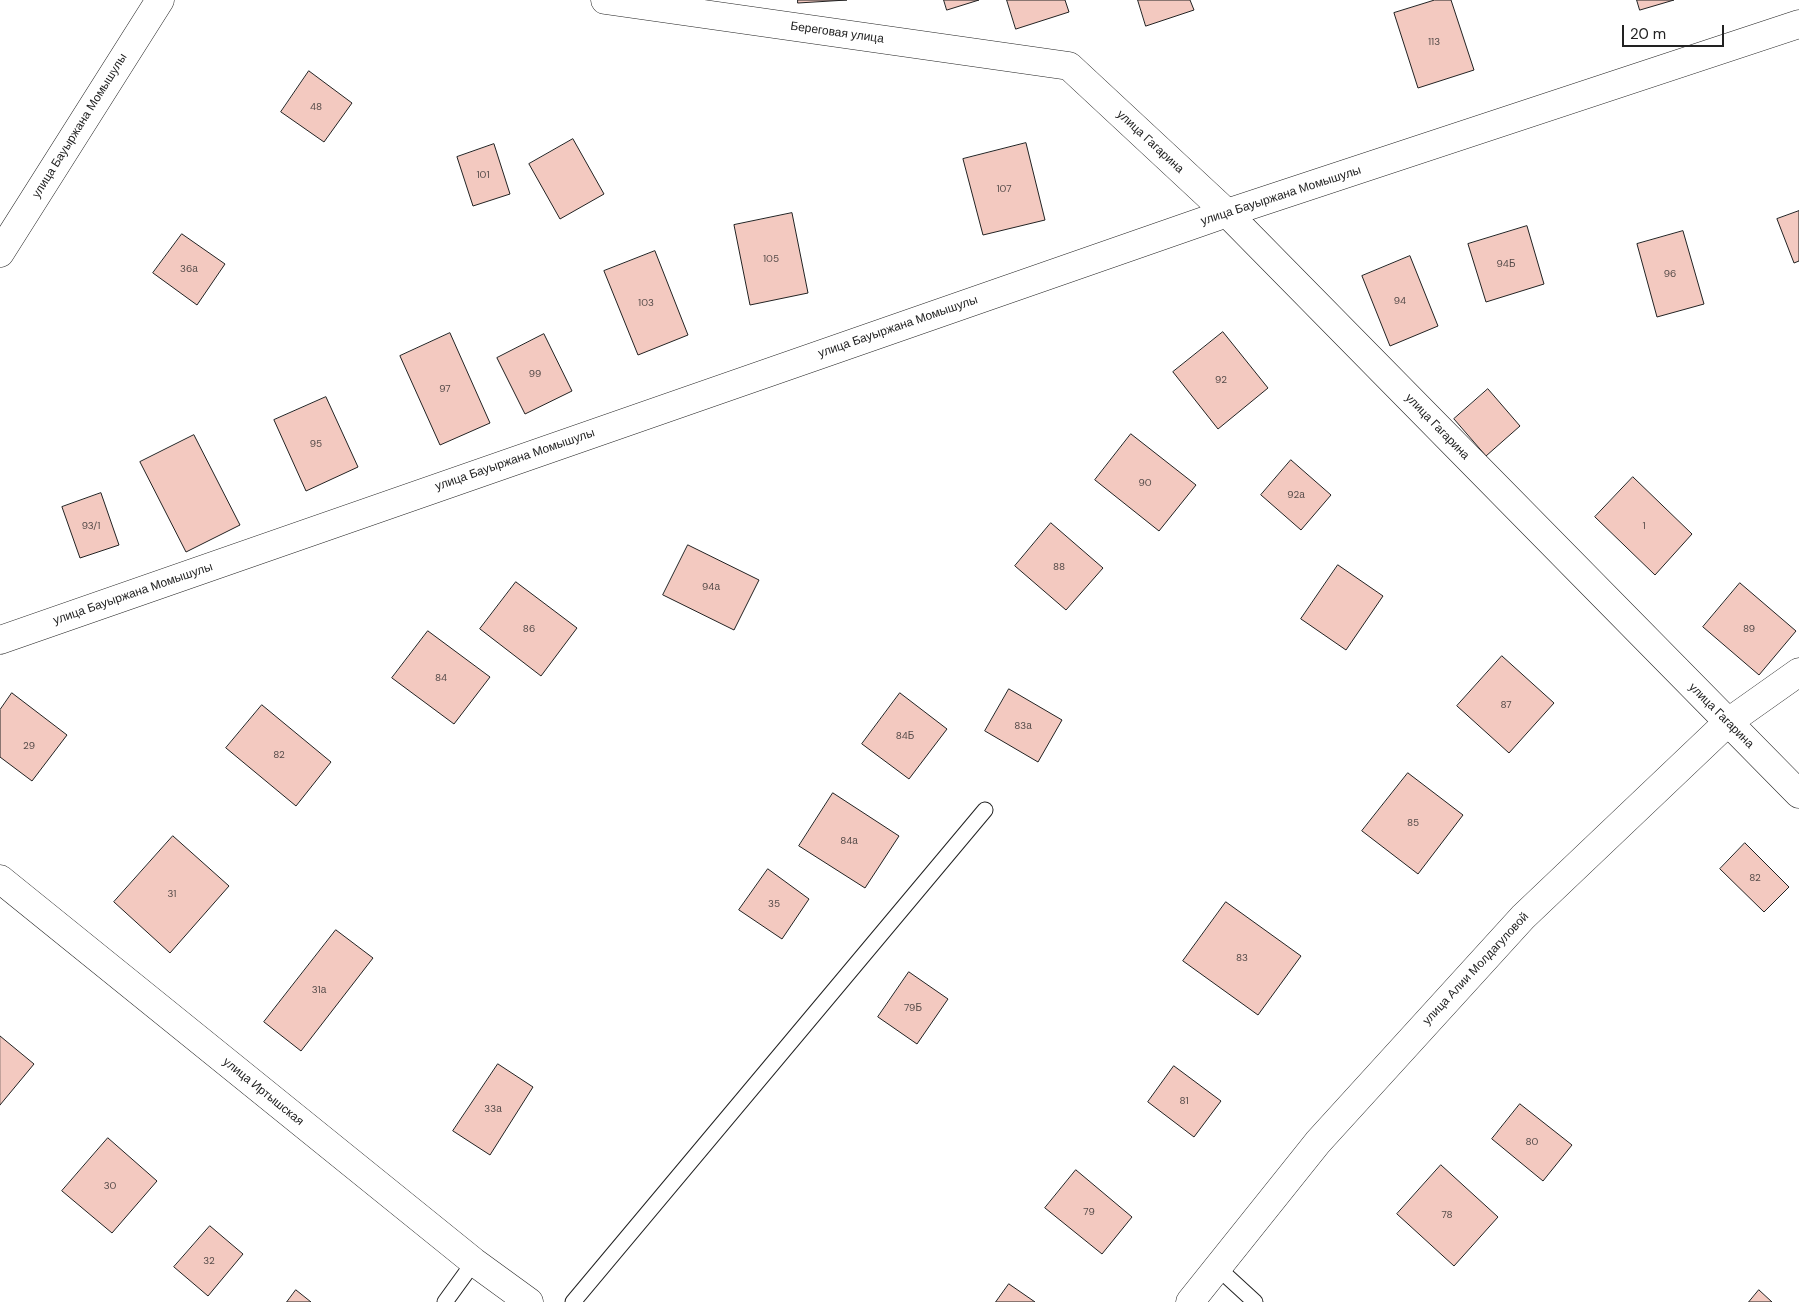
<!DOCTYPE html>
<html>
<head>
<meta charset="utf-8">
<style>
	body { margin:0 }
	#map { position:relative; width:1799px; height:1302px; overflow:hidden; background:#fff; font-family:"DM Sans",sans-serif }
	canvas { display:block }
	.scale { position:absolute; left:1622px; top:25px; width:102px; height:22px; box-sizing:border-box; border:2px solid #222; border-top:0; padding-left:6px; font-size:15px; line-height:18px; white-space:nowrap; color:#222; -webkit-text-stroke:4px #fff; paint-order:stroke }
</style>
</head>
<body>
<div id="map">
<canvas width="1799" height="1302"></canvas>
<div class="scale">20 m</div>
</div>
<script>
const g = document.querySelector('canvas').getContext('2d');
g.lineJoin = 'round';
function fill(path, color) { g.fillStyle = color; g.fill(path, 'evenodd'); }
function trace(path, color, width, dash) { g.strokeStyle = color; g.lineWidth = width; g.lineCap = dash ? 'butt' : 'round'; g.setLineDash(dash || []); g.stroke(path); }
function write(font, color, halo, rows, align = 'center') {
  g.font = font + ' "DM Sans",sans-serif'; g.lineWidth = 4; g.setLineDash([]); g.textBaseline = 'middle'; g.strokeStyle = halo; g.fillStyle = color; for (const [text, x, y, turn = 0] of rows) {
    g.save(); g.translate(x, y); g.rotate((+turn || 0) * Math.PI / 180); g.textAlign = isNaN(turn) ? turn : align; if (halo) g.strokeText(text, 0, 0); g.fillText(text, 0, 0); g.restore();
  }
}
const building = new Path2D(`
	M798,0h49l-49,3z
	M944,0h35l-32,10z
	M1007,0h58l4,12 -53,17z
	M1138,0h52l4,10 -48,16z
	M1435,0h16l23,70 -56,18 -24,-75z
	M1637,0h37l-34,10z
	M309,71l43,32 -28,39 -43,-30z
	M573,139l31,55 -44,25 -31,-55z
	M1026,143l19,77 -62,15 -20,-76z
	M494,144l16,50 -37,12 -16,-49z
	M1799,211v50l-5,2 -17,-44z
	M792,213l16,80 -58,12 -16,-80z
	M1527,226l17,58 -58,18 -18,-58z
	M1683,231l21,73 -47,13 -20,-73z
	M182,234l43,30 -28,41 -44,-32z
	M655,251l33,84 -50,20 -34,-84z
	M1410,256l28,70 -48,20 -28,-70z
	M1223,332l45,56 -50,41 -45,-57z
	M450,333l40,90 -50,22 -40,-89z
	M544,334l28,57 -47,23 -28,-56z
	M1488,389l32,37 -34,30 -32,-37z
	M326,397l32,70 -52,24 -32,-71z
	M1131,434l65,51 -37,46 -64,-51z
	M194,435l46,90 -54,27 -46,-90z
	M1291,460l40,35 -30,35 -40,-35z
	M1633,477l59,57 -37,41 -60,-58z
	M101,493l18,52 -39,13 -18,-51z
	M1051,523l52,45 -37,42 -51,-44z
	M688,545l71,35 -25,50 -71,-35z
	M1338,565l45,31 -37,54 -45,-31z
	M516,582l61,46 -36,48 -61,-47z
	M1740,583l56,48 -37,44 -56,-48z
	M428,631l62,46 -36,47 -62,-46z
	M1502,656l52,47 -45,50 -52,-47z
	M1009,689l53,31 -24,42 -53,-31z
	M12,693l55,42 -35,46 -32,-24v-47z
	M900,693l47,36 -38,50 -47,-35z
	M262,705l69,57 -35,44 -70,-58z
	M1408,773l55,42 -45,59 -56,-43z
	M833,793l66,43 -34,52 -66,-42z
	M173,836l56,50 -59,67 -56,-51z
	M1745,843l44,44 -25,25 -44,-43z
	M768,869l41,30 -27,40 -43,-29z
	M1226,902l75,54 -43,59 -75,-54z
	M336,930l37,28 -72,93 -37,-29z
	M909,972l39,27 -31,45 -39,-27z
	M0,1036l34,28 -34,41z
	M498,1064l35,23 -43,68 -37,-24z
	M1174,1066l47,35 -27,36 -46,-35z
	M1520,1104l52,41 -29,36 -51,-42z
	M108,1138l49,43 -45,52 -50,-42z
	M1441,1165l57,52 -44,49 -57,-52z
	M1076,1170l56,47 -30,37 -57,-46z
	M210,1226l33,28 -35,42 -34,-29z
	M1009,1284l26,18h-39z
	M296,1290l15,12h-24z
	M1759,1290l13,12h-23z`);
fill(building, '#f3c9c0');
trace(building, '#222', 1);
const service = new Path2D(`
	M1218,1268l37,34
	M445,1302l29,-40
	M573,1302l412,-492`);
const minor = new Path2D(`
	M605,0l464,66 158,147 572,581
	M0,253l160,-253
	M0,640l1227,-427 572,-189
	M0,879l474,383 55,40
	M1190,1302l128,-160 205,-225 204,-194 72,-51`);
trace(service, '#222', 17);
trace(minor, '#222', 29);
trace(service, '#fff', 15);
trace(minor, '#fff', 28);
write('10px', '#564c4a', null, [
	["113",1434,42],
	["48",316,107],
	["101",483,175],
	["107",1004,189],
	["105",771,259],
	["94Б",1506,264],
	["36а",189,269],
	["96",1670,274],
	["94",1400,301],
	["103",646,303],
	["99",535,374],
	["92",1221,380],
	["97",445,389],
	["95",316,444],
	["90",1145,483],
	["92а",1296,495],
	["93/1",91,526],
	["1",1644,526],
	["88",1059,567],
	["94а",711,587],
	["86",529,629],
	["89",1749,629],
	["84",441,678],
	["87",1506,705],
	["83а",1023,726],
	["84Б",905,736],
	["29",29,746],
	["82",279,755],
	["85",1413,823],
	["84а",849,841],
	["82",1755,878],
	["31",172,894],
	["35",774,904],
	["83",1242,958],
	["31а",319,990],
	["79Б",913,1008],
	["81",1184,1101],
	["33а",493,1109],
	["80",1532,1142],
	["30",110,1186],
	["79",1089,1212],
	["78",1447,1215],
	["32",209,1261]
]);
write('12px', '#222', '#fff', [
	["Береговая улица",837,33,8],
	["улица Бауыржана Момышулы",80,126,-58],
	["улица Гагарина",1150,142,43],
	["улица Бауыржана Момышулы",1281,196,-18],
	["улица Бауыржана Момышулы",898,327,-19],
	["улица Гагарина",1437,427,46],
	["улица Бауыржана Момышулы",515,460,-19],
	["улица Бауыржана Момышулы",133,594,-19],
	["улица Гагарина",1721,716,45],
	["улица Алии Молдагуловой",1476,969,-47],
	["улица Иртышская",263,1092,39]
]);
</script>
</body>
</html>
